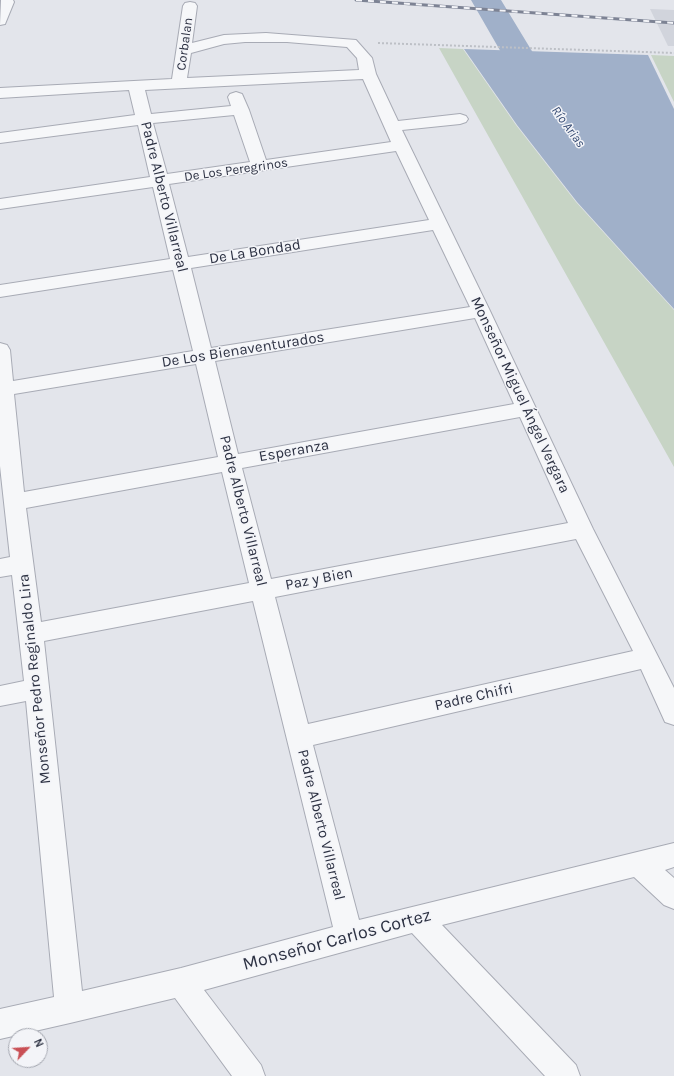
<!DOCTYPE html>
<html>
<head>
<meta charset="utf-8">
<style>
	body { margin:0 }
	#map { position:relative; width:674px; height:1076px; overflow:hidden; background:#e3e5eb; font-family:Karla,sans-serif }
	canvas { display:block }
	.north { position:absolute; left:8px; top:1028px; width:40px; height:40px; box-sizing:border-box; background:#f3f4f8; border:1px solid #a3a6af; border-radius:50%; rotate:65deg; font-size:11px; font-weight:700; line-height:16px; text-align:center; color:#2c3142 }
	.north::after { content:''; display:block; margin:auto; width:14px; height:18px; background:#c94f55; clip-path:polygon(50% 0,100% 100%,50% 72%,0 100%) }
</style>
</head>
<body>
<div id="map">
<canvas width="674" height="1076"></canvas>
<div class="north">N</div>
</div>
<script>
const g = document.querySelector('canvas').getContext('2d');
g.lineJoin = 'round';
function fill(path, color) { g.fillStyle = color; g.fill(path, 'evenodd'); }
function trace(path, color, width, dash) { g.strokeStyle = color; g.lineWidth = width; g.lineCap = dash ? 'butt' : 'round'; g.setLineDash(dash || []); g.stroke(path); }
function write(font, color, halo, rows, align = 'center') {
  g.font = font + ' Karla,sans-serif'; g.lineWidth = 3; g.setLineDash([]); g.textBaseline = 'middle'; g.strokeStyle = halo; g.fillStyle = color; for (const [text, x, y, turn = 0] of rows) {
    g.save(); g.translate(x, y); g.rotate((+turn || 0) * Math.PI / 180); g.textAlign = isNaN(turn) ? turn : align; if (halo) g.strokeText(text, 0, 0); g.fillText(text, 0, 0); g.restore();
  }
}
fill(new Path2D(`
	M650,9l24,1v36h-6z`), '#d1d4dc');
fill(new Path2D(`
	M439,48l24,1 53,76 60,77 98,108v157z
	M651,55l23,1v46z`), '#c7d4c5');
fill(new Path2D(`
	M464,49l184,6 26,54v200l-97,-107 -60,-77z`), '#a0b0c9');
fill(new Path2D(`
	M471,0h30l43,71 23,33 -4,7 -12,3 -12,-3 -26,-38z`), '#a0b0c9');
const minor = new Path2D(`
	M1,0h12l1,2 -9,22 -5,1z
	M190,2l5,1 2,3 -5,37 32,-8 42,-2 90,7 16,18 4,16 22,47 62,-7 6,2 2,3 -2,3 -6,2 -58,6 88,181 103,218 81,159v37l-9,-3 -24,-53 -328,76 46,175 315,-77v24l-9,3 9,8v31l-10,-4 -30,-28 -192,48 134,140 4,11h-35l-133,-143 -208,57 57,75 4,11h-33l-57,-78 -105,25 -70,16v-30l54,-12 -28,-296 -26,5v-20l24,-5 -12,-106 -12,2v-18l10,-2 -10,-91v-123l7,2 3,5 3,31 180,-30 -20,-81 -173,27v-12l170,-26 -17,-72 -153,22v-10l150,-22 -12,-52 -138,18v-10l135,-18 -6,-25 -129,8v-10l172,-9 11,-73 2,-3zM245,42h42l60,5 10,11 2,12 -172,8 4,-25 33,-9zM363,79l28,63 -125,18 -17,-50 -7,-16 -6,-2 -6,2 -2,3 3,9 -80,8 -6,-24zM234,115l16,47 -83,12 -14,-51zM396,151l33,69 -241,37 -19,-73zM433,230l37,77 -259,41 -20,-80zM475,318l39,86 -276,50 -23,-93zM196,364l22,93 -194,35 -10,-98zM520,417l48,106 -297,56 -29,-111zM222,472l27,111 -208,39 -15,-114zM576,539l57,112 -325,73 -33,-127zM253,601l80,326 -152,41 -99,23 -38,-350z`);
trace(minor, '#a8abb5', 2);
trace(new Path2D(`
	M378,43l296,10`), '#bdc0c6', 2, [2, 2]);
fill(minor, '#f6f7f9');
const rail = new Path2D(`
	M356,0l318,23`);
trace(rail, '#7d8394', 3);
trace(rail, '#f3f4f8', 2, [6]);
write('13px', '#2c3142', '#f3f4f8', [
	["Corbalan",185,44,-82],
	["De Los Peregrinos",236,170,-8]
]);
write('italic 13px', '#374c74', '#f3f4f8', [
	["Río Arias",568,127,54]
]);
write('15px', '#2c3142', '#f3f4f8', [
	["Padre Alberto Villarreal",164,197,76],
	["De La Bondad",255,252,-9],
	["De Los Bienaventurados",243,350,-9],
	["Monseñor Miguel Ángel Vergara",520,395,65],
	["Esperanza",294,451,-10],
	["Padre Alberto Villarreal",243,511,76],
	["Paz y Bien",319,579,-11],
	["Monseñor Pedro Reginaldo Lira",35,679,-96],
	["Padre Chifri",474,697,-13],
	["Padre Alberto Villarreal",321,825,76]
]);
write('18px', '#2c3142', '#f3f4f8', [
	["Monseñor Carlos Cortez",337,940,-15]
]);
</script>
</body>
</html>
